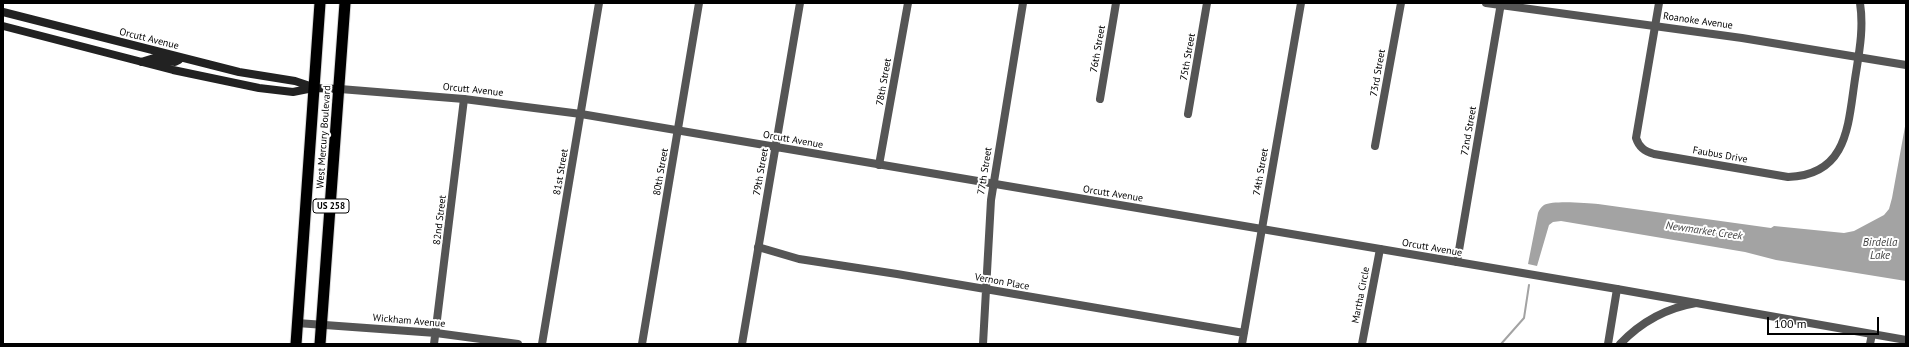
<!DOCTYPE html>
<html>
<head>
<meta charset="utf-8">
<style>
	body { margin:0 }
	#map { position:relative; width:1909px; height:347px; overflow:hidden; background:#fff; font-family:"PT Sans",sans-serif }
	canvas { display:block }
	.frame { position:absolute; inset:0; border:4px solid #000; pointer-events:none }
	.scale { position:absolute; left:1767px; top:317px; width:112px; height:18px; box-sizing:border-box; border:2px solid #000; border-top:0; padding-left:5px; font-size:12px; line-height:14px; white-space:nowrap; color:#000; -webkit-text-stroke:3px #fff; paint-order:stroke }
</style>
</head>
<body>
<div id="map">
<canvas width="1909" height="347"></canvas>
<div class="frame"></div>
<div class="scale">100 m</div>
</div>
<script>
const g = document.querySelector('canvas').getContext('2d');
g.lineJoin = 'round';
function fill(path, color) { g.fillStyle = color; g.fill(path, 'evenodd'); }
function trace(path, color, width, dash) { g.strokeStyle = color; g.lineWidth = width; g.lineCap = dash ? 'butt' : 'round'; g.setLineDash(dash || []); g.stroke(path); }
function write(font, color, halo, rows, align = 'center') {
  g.font = font + ' "PT Sans",sans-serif'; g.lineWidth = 4; g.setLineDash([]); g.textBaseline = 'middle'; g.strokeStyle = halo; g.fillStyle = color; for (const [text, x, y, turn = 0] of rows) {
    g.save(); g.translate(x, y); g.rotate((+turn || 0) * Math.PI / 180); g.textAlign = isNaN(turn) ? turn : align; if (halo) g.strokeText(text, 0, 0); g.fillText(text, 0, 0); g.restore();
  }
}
fill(new Path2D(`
	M1906,121v160l-130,-21 -31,-8 -184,-31 -8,1 -4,3 -12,41 -9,-2 10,-51c1,-3 3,-6 6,-8 9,-5 43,-2 54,-1l173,24 3,-2 70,7 10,-2 30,-16 5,-6 3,-11z`), '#a3a3a3');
trace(new Path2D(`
	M1501,344l23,-26 5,-33`), '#a3a3a3', 2);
const trunk = new Path2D(`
	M296,344l24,-341
	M320,344l25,-341`);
trace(trunk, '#dbdbdb', 13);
trace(new Path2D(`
	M1659,3l-23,135c3,9 8,13 18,16l134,23c60,-2 60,-52 67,-98 4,-26 9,-50 5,-76
	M1100,99l16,-96
	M1188,114l19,-111
	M1375,146l26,-143
	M879,165l29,-162
	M758,247l41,12 98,15 347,59
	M1457,262l44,-259
	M297,323l139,10 82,11
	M434,344l30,-245
	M542,344l57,-341
	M642,344l57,-341
	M983,344l8,-144 32,-197
	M1242,344l59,-341
	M1362,344l18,-95
	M1608,344l9,-55
	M1620,344c21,-22 46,-36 76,-41
	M1870,344l2,-10`), '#555', 8);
trace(new Path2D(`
	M1486,3l256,35 164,27
	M340,89l124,10 117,15 1036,175 289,51
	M742,344l58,-341`), '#555', 8);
trace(new Path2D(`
	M3,12l236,60 56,9 18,6
	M3,26l170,44 86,18 34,4 20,-4 27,1
	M141,62l13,-4 21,4 4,-2 1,-3`), '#222', 8);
trace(trunk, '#000', 11);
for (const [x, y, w] of [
	[331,206,36]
]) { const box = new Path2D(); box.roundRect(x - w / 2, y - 7, w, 14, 3); g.fillStyle = '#fff'; g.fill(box); trace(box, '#000', 1); }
write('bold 9px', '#000', null, [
	["US 258",331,206]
]);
write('10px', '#000', '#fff', [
	["Roanoke Avenue",1698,21,8],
	["Orcutt Avenue",149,39,14],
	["76th Street",1098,49,-80],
	["75th Street",1188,57,-80],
	["73rd Street",1378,73,-80],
	["78th Street",884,82,-80],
	["Orcutt Avenue",473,90,6],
	["72nd Street",1469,131,-80],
	["West Mercury Boulevard",324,137,-86],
	["Orcutt Avenue",793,140,10],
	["Faubus Drive",1720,155,10],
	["77th Street",985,171,-81],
	["81st Street",561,172,-80],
	["80th Street",661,172,-80],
	["79th Street",761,172,-80],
	["74th Street",1261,172,-80],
	["Orcutt Avenue",1113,194,9],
	["82nd Street",440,220,-83],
	["Orcutt Avenue",1432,248,10],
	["Vernon Place",1002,282,10],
	["Martha Circle",1361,295,-79],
	["Wickham Avenue",409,321,5]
]);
write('italic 11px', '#444', '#fff', [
	["Newmarket Creek",1704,231,8],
	["Birdella",1880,243],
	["Lake",1880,256]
]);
</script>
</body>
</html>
